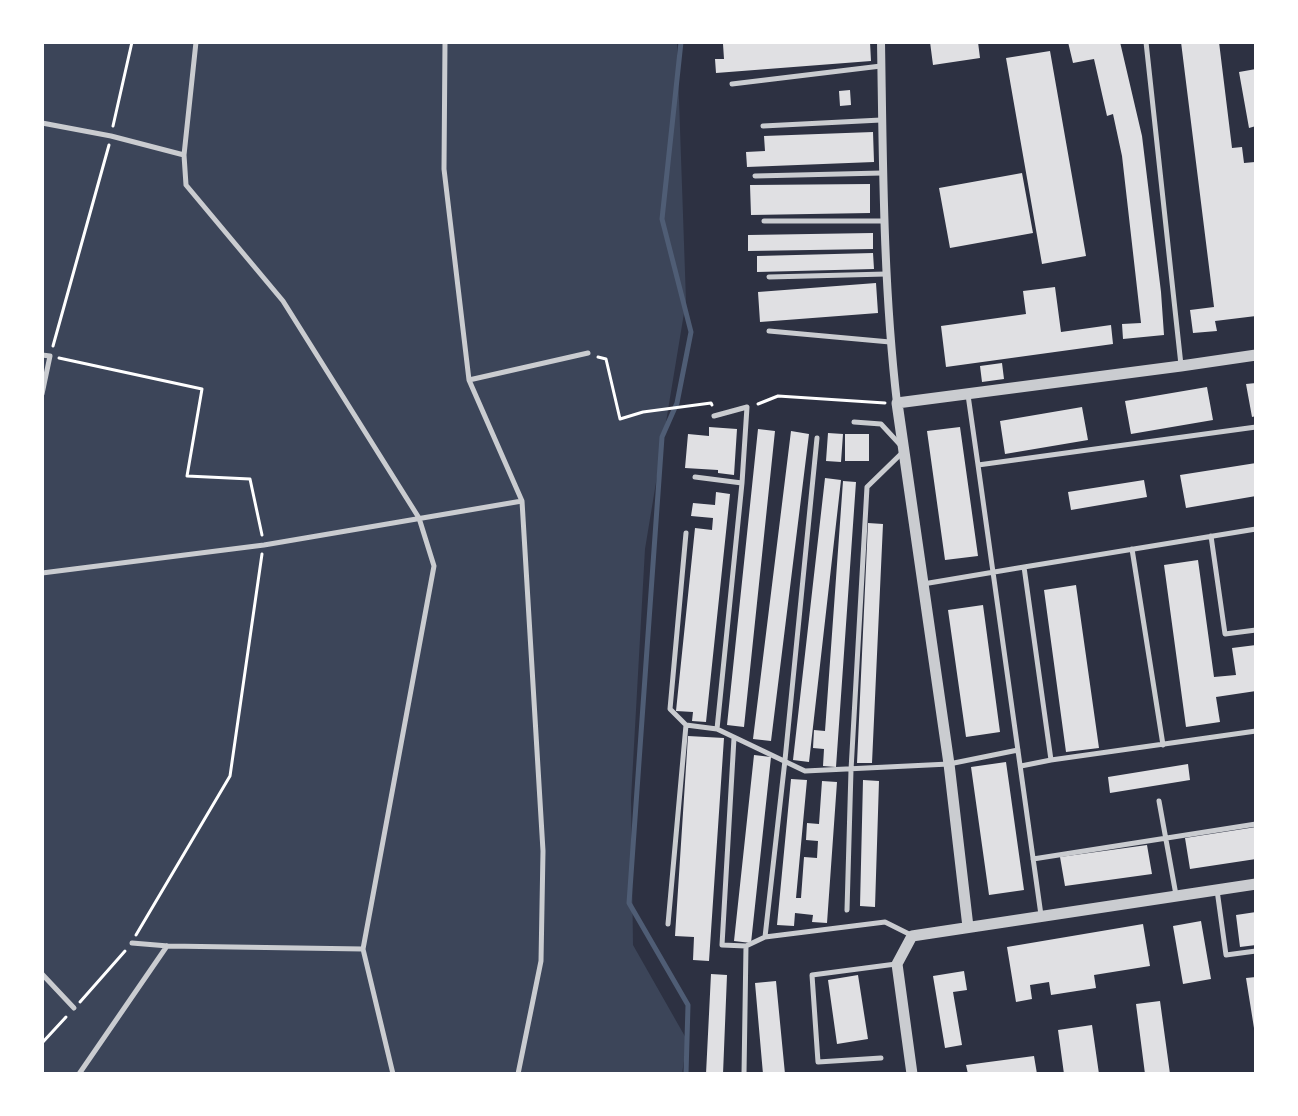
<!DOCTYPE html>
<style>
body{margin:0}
#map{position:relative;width:1298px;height:1116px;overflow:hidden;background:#2d3142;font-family:Mulish,sans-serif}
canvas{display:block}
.frame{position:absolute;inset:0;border:44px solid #fff;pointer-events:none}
</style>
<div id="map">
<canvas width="1298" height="1116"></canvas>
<div class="frame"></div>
</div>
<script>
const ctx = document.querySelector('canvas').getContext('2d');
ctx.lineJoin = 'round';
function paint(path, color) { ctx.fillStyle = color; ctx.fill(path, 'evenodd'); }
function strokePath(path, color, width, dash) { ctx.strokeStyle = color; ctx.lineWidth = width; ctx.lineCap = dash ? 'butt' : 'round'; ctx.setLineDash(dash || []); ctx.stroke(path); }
const green = new Path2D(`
 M42 42H677L686 301 645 549 631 799 633 945 687 1040 682 1074H42Z`);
const stream = new Path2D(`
 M681 42 662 219 691 332 677 403 662 437 629 903 688 1005 686 1074`);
const building = new Path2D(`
 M754 42H870L871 61 716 73 715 59H724L723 44Z
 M930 42H978L980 58 933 65Z
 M1068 42H1120L1142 136 1161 292 1164 335 1123 339 1122 324 1141 323 1122 156 1113 114 1107 116 1094 59 1073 63Z
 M1181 42H1219L1232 148 1242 147 1244 163 1255 162 1256 168V316L1215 321 1217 331 1193 333 1190 310 1214 307Z
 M1050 51 1086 256 1042 264 1006 58Z
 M1256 69V126L1249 128 1239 72Z
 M850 90 851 105 840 106 839 91Z
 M873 132 874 162 747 167 746 152 765 151 764 136Z
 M1022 173 1033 233 950 248 939 188Z
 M870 184V213L751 215 750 185Z
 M873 233V249L748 251V235Z
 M873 253 874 269 757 272V256Z
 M876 283 878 313 760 322 758 292Z
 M1055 287 1061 332 1111 325 1113 344 946 367 941 326 1026 314 1023 291Z
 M1002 363 1004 379 982 382 980 366Z
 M1256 383V416L1252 417 1246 384Z
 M1207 387 1213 420 1131 434 1125 401Z
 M1082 407 1088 440 1005 454 1000 421Z
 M709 427 737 429 734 475 718 473V470L685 468 688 434 709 436Z
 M960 427 978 556 945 560 927 431Z
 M758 429 775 431 744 727 727 725Z
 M791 431 809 434 771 741 753 739Z
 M828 433 843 434 841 462 826 461Z
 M845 434H869V461H845Z
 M1256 463V496L1186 508 1180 475Z
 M825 478 841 480 809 762 793 760Z
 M1144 480 1147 497 1071 510 1068 492Z
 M843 481 856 482 836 767 823 766 824 749 813 748 814 730 825 731Z
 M716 492 730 494 706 722 692 721 693 712 676 711 695 528 712 530 713 518 691 516 693 503 715 505Z
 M868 523 883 524 872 763H857Z
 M1198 560 1214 677 1236 675 1232 648 1256 645V691L1216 697 1220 722 1186 727 1164 565Z
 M1076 585 1099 748 1066 752 1044 590Z
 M983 605 1000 732 966 737 948 610Z
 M688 736 724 738 709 961 693 960 694 937 675 936Z
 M754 755 771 757 751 943 734 941Z
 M1006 762 1024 890 989 895 971 767Z
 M1188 764 1190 780 1110 793 1108 777Z
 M791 779 807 780 796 898H801L804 857 817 858 818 841 806 840 807 823 819 824 822 781 837 782 827 923 812 922 813 915 795 913 794 926 777 925Z
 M863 780 879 781 875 907 860 906Z
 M1256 827V859L1190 869 1185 838Z
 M1147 845 1152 874 1065 886 1060 857Z
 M1256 912V945L1240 947 1236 915Z
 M1201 921 1211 979 1183 984 1173 926Z
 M1143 924 1150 966 1094 975 1096 988 1051 995 1049 982 1030 985 1032 999 1016 1002 1007 947Z
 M964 971 967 990 953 992 962 1045 945 1048 933 976Z
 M711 974 727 975 723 1074H706Z
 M858 975 868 1039 837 1044 828 980Z
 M1256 977V1028H1254L1246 978Z
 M776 981 785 1074H763L755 983Z
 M1160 1001 1170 1074H1145L1136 1004Z
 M1092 1025 1099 1074H1064L1058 1030Z
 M1034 1056 1037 1074H968L966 1065Z`);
const path = new Path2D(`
 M113 126 132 42
 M53 346 109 145
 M598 357 606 359 620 419 643 412 711 403 712 405
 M59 358 202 389 187 476 250 479 262 535
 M758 404 778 396 885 403
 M136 935 230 776 262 554
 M80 1002 125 951
 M42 1043 66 1017`);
const service = new Path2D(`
 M196 42 184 155 186 185 283 301 419 518 434 566 363 949 393 1074
 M445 42 444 169 469 380 522 501 543 851 541 961 518 1074
 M1146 42 1181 365
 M732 84 881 66
 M42 123 111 136 184 155
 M763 126 881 120
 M755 176 882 173
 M764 221H884
 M769 277 886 274
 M769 331 890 342
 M42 355 50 356 42 394
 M469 380 588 353
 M968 395 978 465 1256 427
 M714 416 747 407 742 483 717 729
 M978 465 1041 915
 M695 477 742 483
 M1256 529 1024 567 1051 760 1256 731
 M686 533 670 709 686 725 717 729 805 771 949 764 1018 750
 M1211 536 1225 634 1256 630
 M1132 549 1163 745
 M42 573 264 545 522 501
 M923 584 1024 567
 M734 738 722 945 746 946 765 937 885 922 911 935
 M1021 766 1051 760
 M1159 801 1176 895
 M1033 859 1256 824
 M1217 890 1226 955 1256 951
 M847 910 851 770 867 487 905 450 881 424 854 422
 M668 924 686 725
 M765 937 785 760 817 438
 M132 943 168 946 363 949
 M42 974 74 1008
 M881 1058 818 1062 812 975 896 964
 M79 1074 167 946
 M744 1074 746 946`);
const minor = new Path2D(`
 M881 42C883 163 883 283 897 403`);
const tertiary = new Path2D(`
 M968 927 949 764 897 403 1181 366 1256 355
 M912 1074 897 964 912 936 1256 884`);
paint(green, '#3c4559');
strokePath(stream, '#4f5d75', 5);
paint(building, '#e0e0e3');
strokePath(path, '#fff', 3);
strokePath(service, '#caccd0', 5);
strokePath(minor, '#caccd0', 8);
strokePath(tertiary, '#caccd0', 11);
</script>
